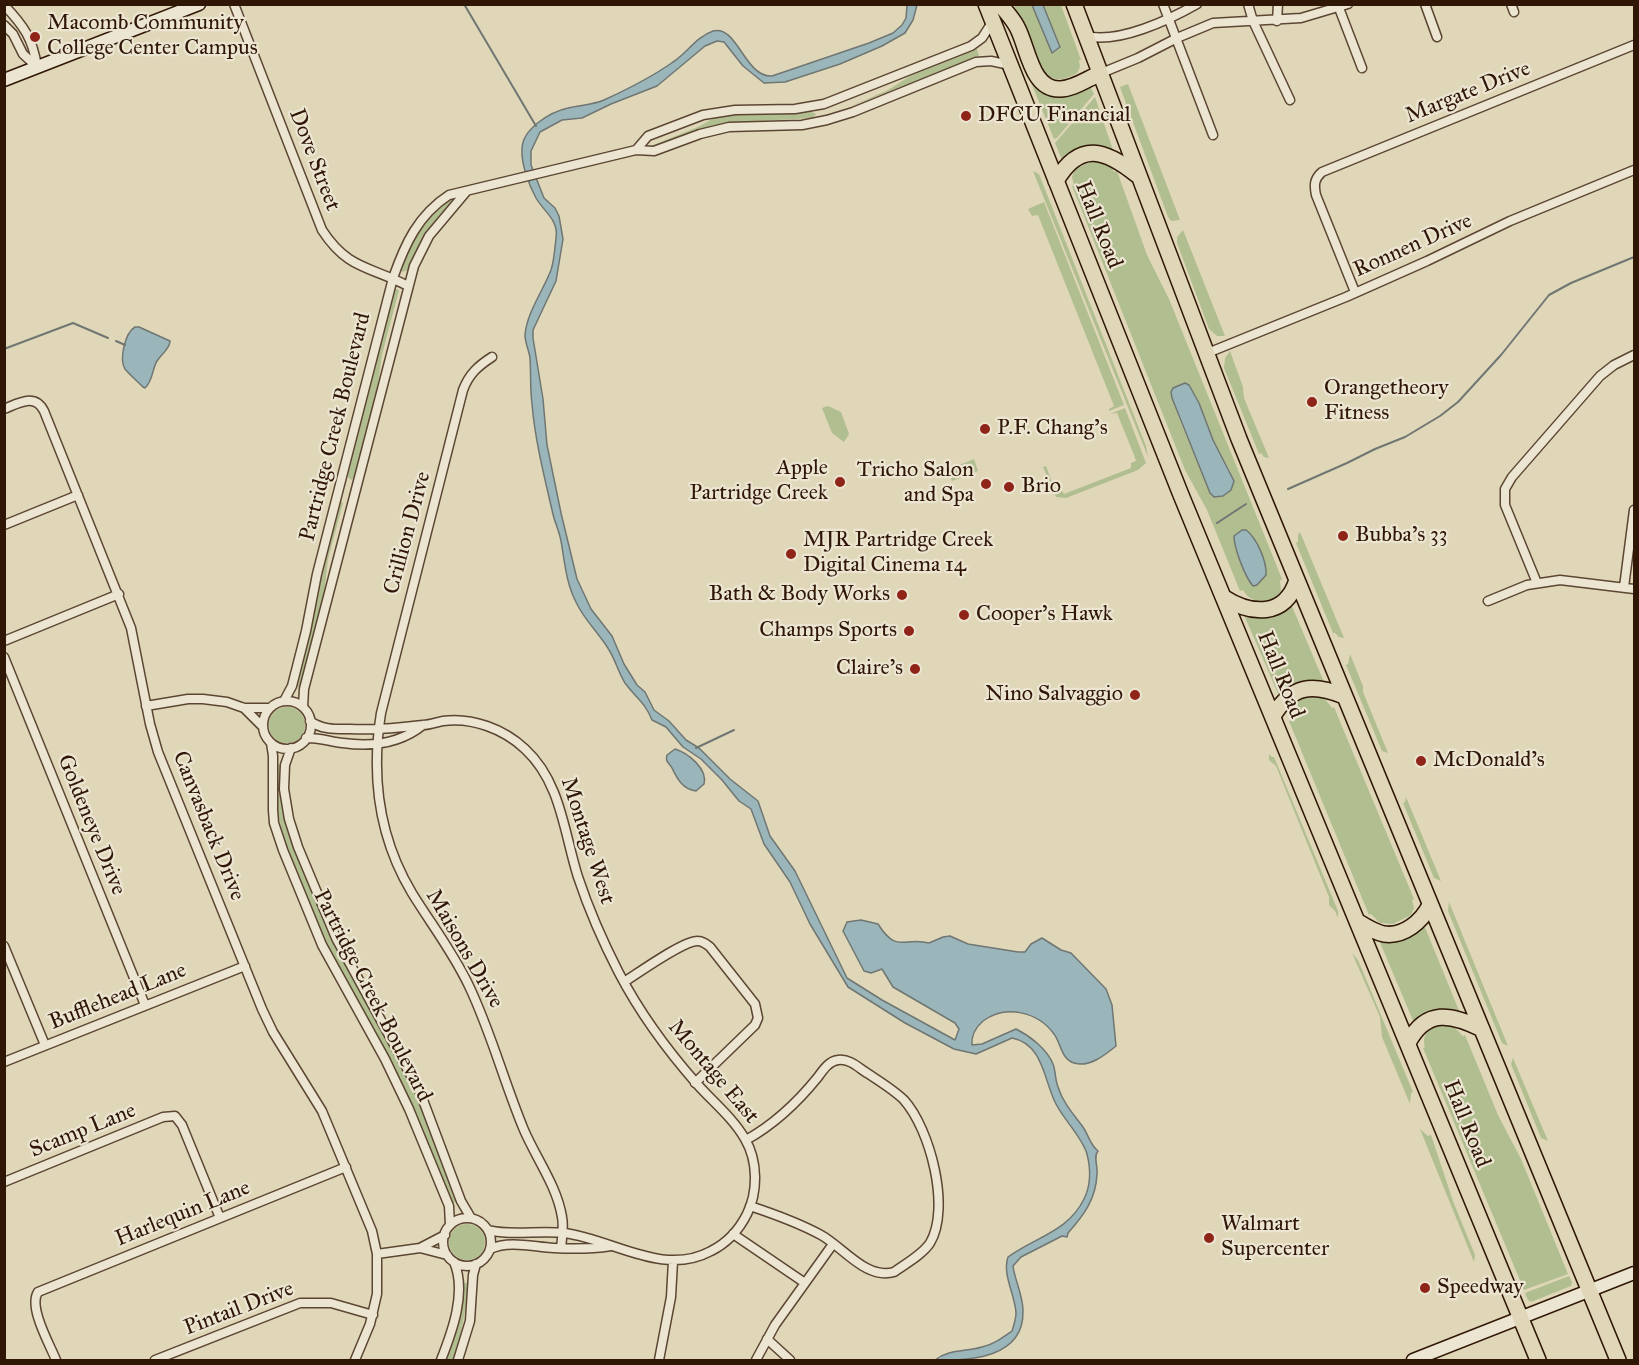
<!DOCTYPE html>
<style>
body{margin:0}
#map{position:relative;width:1639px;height:1365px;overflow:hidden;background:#e0d7b9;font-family:"IM FELL Great Primer",serif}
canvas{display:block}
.frame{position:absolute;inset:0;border:6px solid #301605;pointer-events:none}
</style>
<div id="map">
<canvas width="1639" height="1365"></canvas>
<div class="frame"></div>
</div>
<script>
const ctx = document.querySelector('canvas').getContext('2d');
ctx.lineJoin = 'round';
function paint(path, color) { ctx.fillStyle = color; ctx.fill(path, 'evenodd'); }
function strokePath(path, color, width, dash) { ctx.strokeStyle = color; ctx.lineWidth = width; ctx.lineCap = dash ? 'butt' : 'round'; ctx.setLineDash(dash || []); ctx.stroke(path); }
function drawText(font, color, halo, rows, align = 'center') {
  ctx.font = font + ' "IM FELL Great Primer",serif'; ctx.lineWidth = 4.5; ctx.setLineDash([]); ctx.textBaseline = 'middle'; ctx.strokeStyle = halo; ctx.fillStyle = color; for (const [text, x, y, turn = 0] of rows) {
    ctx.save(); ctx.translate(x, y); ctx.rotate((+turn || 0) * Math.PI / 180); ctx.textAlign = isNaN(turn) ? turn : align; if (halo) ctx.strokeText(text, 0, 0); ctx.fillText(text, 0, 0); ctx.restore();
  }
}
const green = new Path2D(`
 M1014 5H1032L1052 53 1058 41 1043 5H1061L1081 60H1079L1080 67 1077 73C1064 81 1050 83 1042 68H1039Z
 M977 49 979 56 849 107 888 90 910 76Z
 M1032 79C1048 106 1066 94 1090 86L1094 94 1057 138 1054 139 1030 80Z
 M1128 84 1180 220 1171 221 1168 217 1120 87Z
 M1095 97 1113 150 1099 147 1062 160 1055 143Z
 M810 111 816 114 813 118 723 123 702 129 652 147 651 146 698 127 716 117 735 114Z
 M1100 161 1110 165 1114 172 1117 171 1147 255 1169 299 1282 579 1280 581 1281 591C1271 605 1251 605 1243 590L1240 591 1207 510 1185 470 1072 186 1074 185 1072 177 1075 169 1090 162ZM1185 383 1189 385 1199 403 1213 440 1230 471 1231 490 1225 493H1210L1179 418 1171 392ZM1239 532 1252 535 1266 567V575L1257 585 1240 556 1234 536Z
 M1033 171 1039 174 1146 446 1148 457Z
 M451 199 453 202C432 221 417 244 408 270L402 272 401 268C412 240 426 218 451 199Z
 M1044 202 1124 405 1109 411V409L1114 406 1038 215 1032 216 1028 209Z
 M1183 230 1225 336H1217L1209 329 1177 243V237Z
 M395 289 399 290 382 355 377 390 354 478 351 480 347 476Z
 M1230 351 1243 387 1244 398 1269 458 1264 457 1261 453 1259 454 1224 368 1225 358Z
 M828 406 841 412 849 434 844 442 832 433 822 408Z
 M1125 408 1146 463 1138 470 1066 498 1056 497 1043 467 1046 466 1056 493 1062 491 1064 494 1131 468V463L1136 461 1134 455 1117 413 1110 414Z
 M974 459 978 471 952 481 947 470Z
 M341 502 343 503 328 559 324 595 300 687 296 686 309 639 322 574Z
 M1300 532 1344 638 1339 637 1335 633H1333L1296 543 1298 542V535Z
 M1291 604 1324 682 1279 696 1244 615Z
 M1350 654 1363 686V692L1388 753 1382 751 1346 665 1348 664Z
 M1312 696 1325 699 1332 708 1334 707 1414 899 1412 900 1414 908 1411 915 1393 924 1380 923 1371 914 1369 915 1289 721 1291 720C1285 704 1298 700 1312 696Z
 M269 725a18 18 0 1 1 36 0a18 18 0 1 1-36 0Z
 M1269 754 1272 757H1274L1338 911V918L1335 911 1329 905V897L1276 766 1269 760Z
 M278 765H281L280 795 289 836 330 936 415 1092 456 1202 452 1203 412 1106 325 943 285 844 277 810Z
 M1406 797 1441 881 1434 878 1403 803 1405 802Z
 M1449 902 1508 1046 1502 1043 1448 911Z
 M1424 925 1460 1013 1414 1023 1379 940Z
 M1352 953 1358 960 1413 1092 1411 1093 1410 1104 1382 1037 1380 1017Z
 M1444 1024 1454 1027 1463 1036 1465 1035 1498 1115 1521 1159 1568 1274 1524 1290 1423 1048 1425 1047C1421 1032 1431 1028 1444 1024Z
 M1513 1058 1548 1141 1541 1138 1511 1064Z
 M1420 1129 1428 1136 1431 1135 1453 1201 1475 1255 1474 1262Z
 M449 1242a18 18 0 1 1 36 0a18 18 0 1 1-36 0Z
 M1569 1276 1572 1282 1571 1286 1531 1302 1528 1300 1525 1293Z
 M464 1283H468C466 1310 462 1334 453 1360H445C454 1337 465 1309 464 1283Z`);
const water = new Path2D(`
 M907 5H917L913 20 905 33 882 46 840 64 785 82 764 83 743 66 724 42 717 41 705 46 657 86 611 104 582 118 562 120 540 132 531 151V165L544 198 555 208 559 216 563 239 556 281 533 330V338L543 399 547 445 561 513 577 579 591 609 612 636 624 664 637 685 645 692 654 710 669 721 686 740 699 748 730 779 758 801 770 836 795 871 847 978 882 1000 955 1040 959 1029 955 1023 893 987 882 969 871 973 864 971 843 931 847 922 861 920 878 924C898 955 903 936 929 943L943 937 950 936 968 944 1018 952H1025L1031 944 1042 938 1061 950 1071 953 1106 989 1112 1005 1116 1046C1105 1055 1089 1068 1074 1063 1061 1059 1061 1043 1054 1034 1038 1012 1006 1004 983 1021 975 1028 971 1035 972 1045L982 1044 1016 1029C1030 1036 1047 1049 1053 1064 1056 1072 1055 1080 1058 1087 1063 1103 1074 1115 1083 1127 1089 1136 1090 1145 1098 1151 1093 1157 1098 1166 1097 1174 1096 1199 1084 1215 1068 1233L1067 1237 1062 1236 1021 1257 1013 1266C1015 1281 1023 1295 1023 1311 1024 1358 970 1361 935 1360 949 1349 965 1352 982 1347 994 1344 1002 1338 1012 1331 1014 1325 1016 1319 1016 1313 1015 1294 1002 1275 1008 1257 1035 1237 1068 1232 1084 1199 1091 1185 1091 1170 1087 1154 1082 1137 1064 1120 1056 1104 1044 1082 1044 1044 1012 1038L976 1054 954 1049 905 1023 848 987 810 924 790 882 764 844 751 809 739 801 722 780 701 759 683 747 666 727 652 720C645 702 636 698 625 683 618 672 616 661 609 650 600 634 585 621 577 604 566 584 565 563 561 541 559 530 554 521 552 510 544 475 535 440 532 404 530 389 531 373 530 358 529 350 525 343 525 335 527 312 543 291 551 270 554 261 555 248 556 238 559 220 544 212 536 198 529 185 521 164 522 149 522 129 550 112 568 108 579 105 593 105 604 100 628 89 652 77 673 62 687 53 696 37 713 31 737 24 745 78 772 76L869 43 893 33 902 25 906 18Z
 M1032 5H1043L1060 47 1052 53Z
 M135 327H139L170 341C170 349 162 353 157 361 152 369 153 381 145 388L143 387C137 381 130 375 125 369 119 359 125 333 135 327Z
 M1185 383 1189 385 1199 403 1213 440 1234 481 1231 490 1223 496 1214 497 1210 493 1172 398 1171 392 1173 388Z
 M1242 530H1246C1257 538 1267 562 1266 575L1257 585 1253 586C1245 577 1234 548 1234 536Z
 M675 749C688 753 708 769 704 784L696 791C682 789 677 778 672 768 669 762 665 763 667 755Z`);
const stream = new Path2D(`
 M464 4 536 126
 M116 341 125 345
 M4 349 73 323 108 338
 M1288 489 1347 463 1375 449 1405 437 1440 416 1458 402 1501 355 1549 295 1571 283 1634 257
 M1217 523 1246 504
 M696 748 734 730`);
const street = new Path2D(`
 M234 4 322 230C348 270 370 266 408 286
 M1163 4 1213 135
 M1248 4 1253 21 1290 100
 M1425 4 1437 37
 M1511 4 1514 12
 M4 5C24 26 33 39 37 67
 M1339 8 1362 68
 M1277 21 1278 4
 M4 25 13 34 23 54 37 67
 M1086 36C1118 44 1169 20 1197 4
 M1099 74 1138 58 1177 38 1213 23 1301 18 1348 4
 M636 150 648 136 703 115 735 110 795 109 824 104 971 46 982 38 993 21
 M1355 292 1316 195C1314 185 1314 179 1322 172L1634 45
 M1205 354 1346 297 1427 261 1510 221 1634 170
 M492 357C478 366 469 374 463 390L381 713C371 776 379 838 412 893 431 924 453 952 469 986 491 1032 504 1082 524 1130 536 1158 557 1186 562 1217 564 1227 562 1238 561 1248
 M4 409C19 403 35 393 44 411L131 628 150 724 158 752 262 1009 273 1032 322 1111 372 1231 377 1254V1294L370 1324 355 1360
 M4 525 78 495
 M1537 583 1505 505V489L1512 477 1600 376 1614 365 1634 355
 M1624 587 1634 510
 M1488 601 1527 585 1560 580 1634 589
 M4 641 119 594
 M4 657 145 1005
 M284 701 292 686 306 631 317 574 393 278C405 244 418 215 449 195L636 150 654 151 700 134 729 127 802 125 827 120 853 112 976 62 991 61 1010 65
 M263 725a24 24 0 1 1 48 0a24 24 0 1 1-48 0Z
 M146 706 188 699H203L227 702 244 708H269
 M303 707 304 689 414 266 429 236 466 192
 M244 708 263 727
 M310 721C322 730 336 729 350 729 375 730 399 728 423 725 430 725 437 722 443 721 472 717 504 729 525 749 561 782 564 833 578 877 589 910 603 942 619 973 640 1013 667 1050 697 1084 713 1102 733 1118 745 1139 758 1161 758 1192 747 1214 739 1230 727 1243 711 1251 663 1277 614 1240 565 1233 540 1230 510 1236 488 1230
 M306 738C319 737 331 742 343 743 372 747 401 743 423 725
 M271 743 273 756V810L274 823 283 850 322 945 385 1059 409 1109 449 1206 450 1225
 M291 748 285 765 284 789 289 819 298 847 336 938 420 1092 461 1201 471 1218
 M4 946 45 1045
 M624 982C637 974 684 940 698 941 703 941 706 944 710 947L755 1004 758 1018 755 1025 695 1083
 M4 1062 245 966
 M746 1140C775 1124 797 1103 818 1077 823 1070 829 1061 838 1060 849 1058 859 1068 867 1073 879 1081 894 1090 904 1100 930 1129 951 1208 930 1243 922 1255 905 1264 894 1272 866 1280 843 1247 821 1235 799 1223 774 1214 750 1206
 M4 1182 163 1117 175 1116 182 1125 220 1218
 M443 1242a24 24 0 1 1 48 0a24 24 0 1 1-48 0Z
 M733 1234 805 1283
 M420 1248 445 1235
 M490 1249C510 1240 533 1247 554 1248 573 1249 592 1249 611 1246
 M377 1254 420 1248 447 1255
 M767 1339 790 1360
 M56 1360C50 1345 28 1307 38 1292L346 1167
 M155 1360 300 1303H331L373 1315
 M441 1360C452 1332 467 1292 454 1262
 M458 1360 470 1321 473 1275 476 1264
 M659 1360 671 1297 673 1261
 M756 1360 775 1325 833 1244`);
const secondary = new Path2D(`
 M4 80 199 4
 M1413 1360 1634 1273`);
const highway = new Path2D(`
 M986 4 1181 495 1538 1360
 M1000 4C1006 12 1013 19 1017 27 1028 47 1031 90 1060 89 1073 89 1087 79 1099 74
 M1074 4 1239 439 1618 1360
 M1056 181C1080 140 1106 150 1137 175
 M1223 597C1251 615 1285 618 1297 580
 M1273 716C1292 685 1312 683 1344 696
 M1358 922C1366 926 1374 932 1384 934 1404 937 1422 921 1430 905
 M1408 1043C1426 1008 1452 1014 1482 1029`);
const markers = [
 [35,37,6,"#8f2418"],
 [966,116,6,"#8f2418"],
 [1312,402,6,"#8f2418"],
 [985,429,6,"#8f2418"],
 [840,482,6,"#8f2418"],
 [986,484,6,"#8f2418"],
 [1009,487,6,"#8f2418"],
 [1343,536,6,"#8f2418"],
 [791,554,6,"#8f2418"],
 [902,595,6,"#8f2418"],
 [964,615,6,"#8f2418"],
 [909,631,6,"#8f2418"],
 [915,669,6,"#8f2418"],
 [1135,695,6,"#8f2418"],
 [1421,761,6,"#8f2418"],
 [1209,1238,6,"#8f2418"],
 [1425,1288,6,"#8f2418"]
];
const poiNames = [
 ["Macomb Community",47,24],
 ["College Center Campus",47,49],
 ["DFCU Financial",978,116],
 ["Orangetheory",1324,389],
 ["Fitness",1324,414],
 ["P.F. Chang's",997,429],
 ["Apple",828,469,"right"],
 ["Partridge Creek",828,494,"right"],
 ["Tricho Salon",974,471,"right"],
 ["and Spa",974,496,"right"],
 ["Brio",1021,487],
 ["Bubba's 33",1355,536],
 ["MJR Partridge Creek",803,541],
 ["Digital Cinema 14",803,566],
 ["Bath & Body Works",890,595,"right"],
 ["Cooper's Hawk",976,615],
 ["Champs Sports",897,631,"right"],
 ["Claire's",903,669,"right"],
 ["Nino Salvaggio",1123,695,"right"],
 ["McDonald's",1433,761],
 ["Walmart",1221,1225],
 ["Supercenter",1221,1250],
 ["Speedway",1437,1288]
];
const streetNames = [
 ["Margate Drive",1468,93,-22],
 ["Dove Street",314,160,69],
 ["Hall Road",1098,225,68],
 ["Ronnen Drive",1413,246,-24],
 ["Partridge Creek Boulevard",336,427,-76],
 ["Crillion Drive",408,533,-75],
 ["Hall Road",1280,675,68],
 ["Goldeneye Drive",91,825,68],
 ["Canvasback Drive",208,826,68],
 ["Montage West",587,841,72],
 ["Maisons Drive",464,949,60],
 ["Partridge Creek Boulevard",372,996,63],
 ["Bufflehead Lane",118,997,-22],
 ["Montage East",713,1072,50],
 ["Hall Road",1466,1124,68],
 ["Scamp Lane",83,1131,-22],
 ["Harlequin Lane",183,1214,-22],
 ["Pintail Drive",239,1309,-21]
];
paint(green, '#b1be90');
paint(water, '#9ab6bb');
strokePath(water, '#707672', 1.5);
strokePath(stream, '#707672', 2);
strokePath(street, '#5c4632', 11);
strokePath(secondary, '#301605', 15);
strokePath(highway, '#301605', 18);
strokePath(street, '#ebe5d2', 8);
strokePath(secondary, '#ebe5d2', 12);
strokePath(highway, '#e0d7b9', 15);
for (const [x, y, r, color] of markers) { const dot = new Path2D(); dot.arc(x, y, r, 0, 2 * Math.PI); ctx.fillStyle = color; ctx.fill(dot); strokePath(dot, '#ebe5d2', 2); }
drawText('22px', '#301605', '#ebe5d2', poiNames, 'left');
drawText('22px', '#301605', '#ebe5d2', streetNames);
</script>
